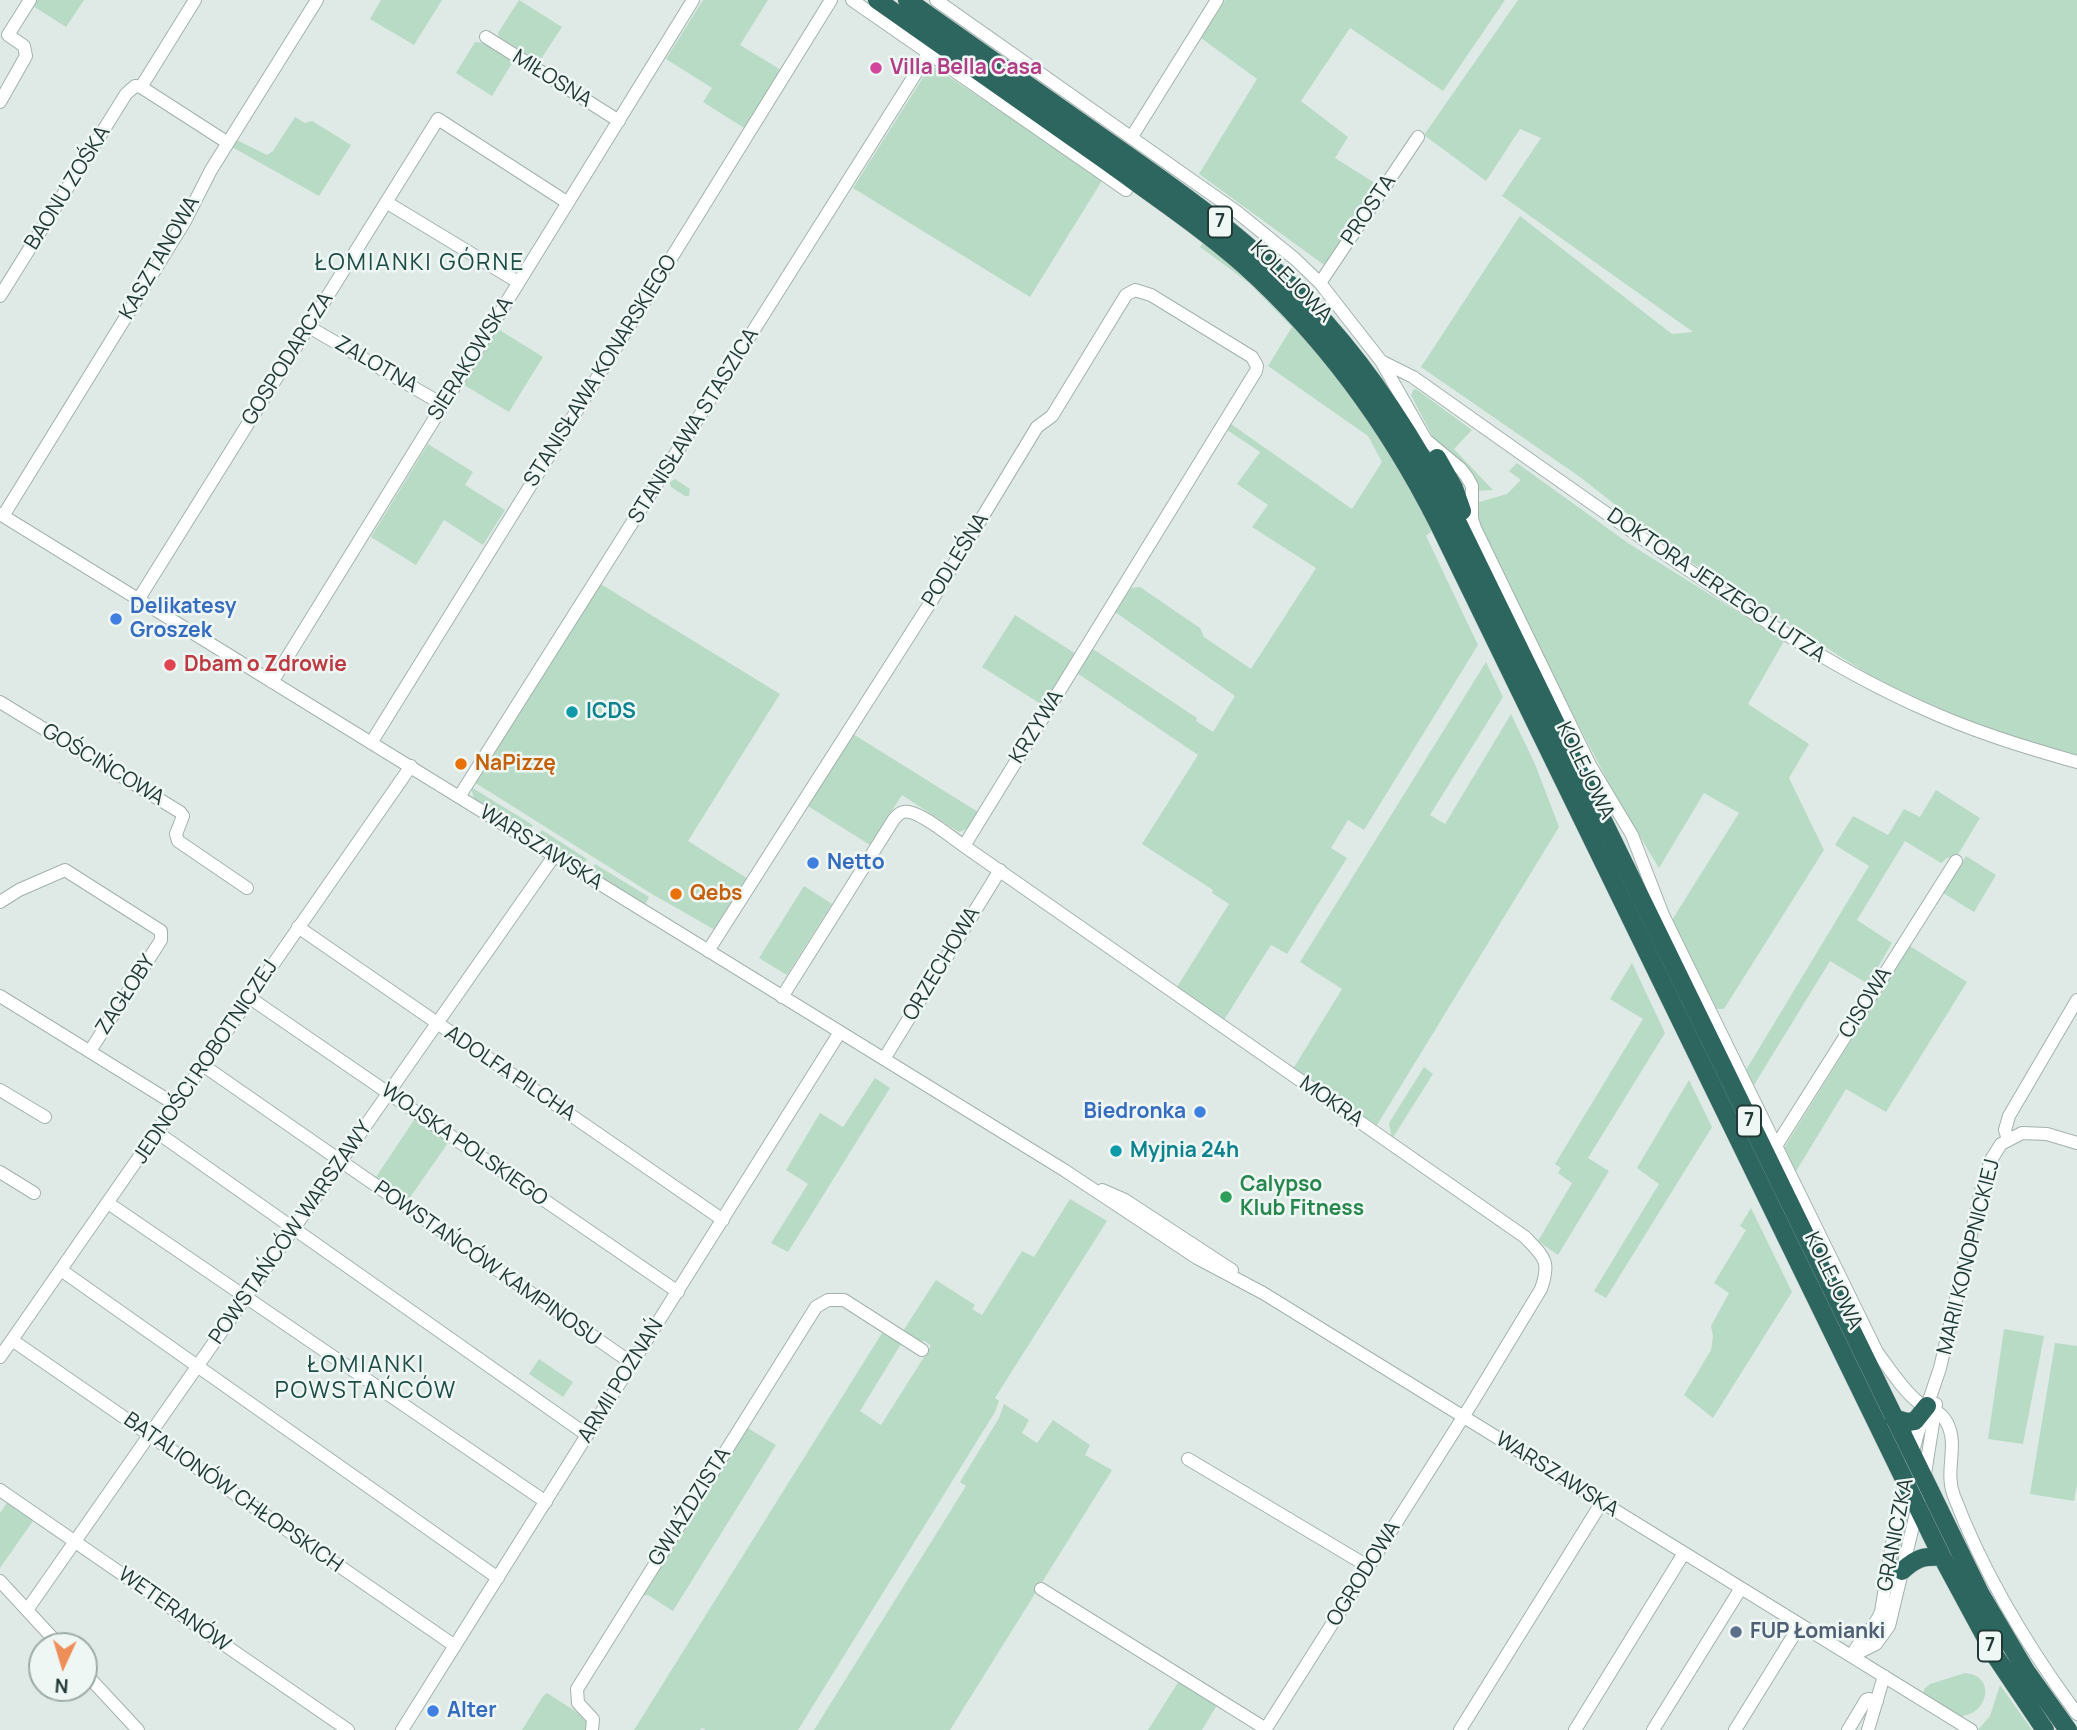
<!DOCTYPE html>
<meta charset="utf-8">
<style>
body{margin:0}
#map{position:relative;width:2077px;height:1730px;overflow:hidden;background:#dfeae6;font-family:Manrope,sans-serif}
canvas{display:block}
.north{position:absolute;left:28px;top:1632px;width:70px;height:70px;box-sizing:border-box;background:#eff7f4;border:2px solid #9daba8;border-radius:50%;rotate:184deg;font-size:19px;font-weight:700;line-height:28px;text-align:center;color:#213a36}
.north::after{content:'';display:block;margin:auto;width:24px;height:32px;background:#ee8e59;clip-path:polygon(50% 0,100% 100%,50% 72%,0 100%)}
</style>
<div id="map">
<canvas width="2077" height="1730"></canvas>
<div class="north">N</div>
</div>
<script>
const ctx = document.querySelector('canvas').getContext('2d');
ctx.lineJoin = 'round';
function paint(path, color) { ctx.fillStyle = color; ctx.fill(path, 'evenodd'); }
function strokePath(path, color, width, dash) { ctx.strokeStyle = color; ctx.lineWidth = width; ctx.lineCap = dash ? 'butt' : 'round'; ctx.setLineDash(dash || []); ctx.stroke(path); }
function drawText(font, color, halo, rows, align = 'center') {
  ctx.font = font + ' Manrope,sans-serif'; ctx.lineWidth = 5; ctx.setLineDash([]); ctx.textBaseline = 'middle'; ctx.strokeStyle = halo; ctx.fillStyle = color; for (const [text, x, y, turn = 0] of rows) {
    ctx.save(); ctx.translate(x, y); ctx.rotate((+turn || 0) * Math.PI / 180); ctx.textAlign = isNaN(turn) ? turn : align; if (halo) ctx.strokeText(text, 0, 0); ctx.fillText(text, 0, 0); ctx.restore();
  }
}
const green = new Path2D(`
 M37 0H84L66 27 33 6Z
 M381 0H442L414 45 370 19Z
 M519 0 562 27 539 62 499 37 498 33Z
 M703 0H768L740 45 781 70 744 128 703 102 712 88 666 59Z
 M1225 0H1505L1443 91 1350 28 1301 101 1348 137 1335 158 1378 185 1327 267 1199 174 1257 79 1201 38Z
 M1518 0H2077V755L1991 731 1879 681 1678 554 1580 477 1421 367 1520 216 1672 334 1693 332 1502 196 1541 138 1520 129 1486 181 1424 135Z
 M475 42 491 44 514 60 492 96 456 73Z
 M931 65 1103 179 1030 297 853 188Z
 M295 117 305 123 312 121 351 145 319 196 232 147 237 140 267 155 273 151Z
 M1203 243 1244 274 1332 367 1400 467 1434 529 1426 536 1478 645 1364 830 1348 820 1331 848 1347 858 1287 954 1271 945 1224 1020 1177 987 1229 904 1212 893 1213 890 1142 844 1198 755 1077 673 1093 649 1197 718 1196 721 1213 732 1235 696 1115 612 1131 588 1140 587 1200 628 1204 637 1251 669 1316 568 1252 527 1268 505 1237 484 1260 452 1227 430 1231 424 1352 509 1382 462 1368 436 1268 366 1292 327 1249 283 1200 247Z
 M498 329 543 357 509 412 464 385Z
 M1416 389 1472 430 1454 449 1493 490 1475 491 1469 470 1452 454 1438 447 1411 395 1413 390Z
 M428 444 473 472 465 485 505 510 483 545 444 520 416 565 371 537Z
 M1517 463 1628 543 1784 641 1748 704 1809 744 1789 778 1824 850 1724 1009H1717L1672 920 1739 813 1704 793 1659 868 1616 797 1564 697 1478 519 1476 503 1507 494 1521 480 1509 471Z
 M675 479 690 489 689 496H685L671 487 670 482Z
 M599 583 780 694 688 841 750 880 715 930 652 894 474 782Z
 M1015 615 1076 654 1044 706 982 667Z
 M1486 662 1503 697 1430 815 1445 824 1511 714 1535 764 1559 827 1377 1125 1293 1069 1342 989 1300 962Z
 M853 734 978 812 967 829 959 832 902 795 870 845 808 806Z
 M471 787 533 825 530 830 525 831 474 799Z
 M1936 790 1980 818 1957 856 1947 858 1941 863 1905 841 1857 920 1892 943 1868 984 1830 961 1754 1085 1746 1070 1869 866 1835 845 1853 816 1888 835 1904 809 1920 817Z
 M542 830 587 859 585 863 579 864 541 841 539 834Z
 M1966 856 1996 875 1974 912 1943 893Z
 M595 864 649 897 645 905 595 874 593 868Z
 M804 886 832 904 787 975 759 958Z
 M1910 946 1967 982 1886 1112 1846 1089 1795 1173 1784 1148Z
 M1632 963 1665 1033 1588 1158 1609 1171 1558 1255 1538 1241 1572 1183 1558 1173 1561 1168 1555 1164 1643 1019 1610 999Z
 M1424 1067 1433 1074 1392 1139 1389 1123Z
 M875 1078 890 1088 788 1252 771 1243 808 1184 786 1170 820 1113 843 1127Z
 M1689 1080 1712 1127 1606 1298 1594 1291 1659 1184 1637 1168Z
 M416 1117 450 1140 409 1199 376 1177Z
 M1070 1199 1107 1221 995 1398 999 1401 995 1412 798 1730H706L702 1728 700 1730H634L882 1333 901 1344 860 1411 881 1425 931 1346 925 1341 919 1342 903 1331 936 1280 975 1305 972 1309 982 1315 1022 1251 1034 1257Z
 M1751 1208 1792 1292 1713 1418 1684 1395 1711 1350 1713 1336 1711 1326 1729 1293 1714 1283 1746 1230 1740 1226Z
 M2004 1329 2044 1336 2023 1444 1988 1439Z
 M2055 1343 2077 1346V1484L2074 1501 2030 1494Z
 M539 1359 573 1382 563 1397 529 1374Z
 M1004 1404 1029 1420 1022 1433 1037 1443 1053 1420 1090 1445 1085 1455 1112 1470 950 1730H814L966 1486 960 1482 999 1418Z
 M746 1427 776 1445 673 1611 648 1595 641 1596Z
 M7 1503 33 1521 0 1568V1513Z
 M1911 1507 1884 1625 1868 1643 1867 1641 1881 1627 1884 1617 1902 1514Z
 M1965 1673C1998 1676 1987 1716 1960 1716L1924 1693V1689L1930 1684Z
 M1179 1681 1217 1705 1202 1730H1148Z
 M2000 1685 2032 1730H1978L1990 1716Z
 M547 1693 578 1713 587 1723 586 1730H522L543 1696Z`);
const minor = new Path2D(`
 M852 0 1126 190
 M936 0 1237 212 1295 259 1320 283 1381 361 1426 440 1461 469 1467 477 1472 486V519L1475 528 1590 765 1632 835 1663 915 1877 1352C1889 1368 1902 1389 1918 1402 1929 1410 1940 1409 1947 1423 1959 1446 1944 1471 1954 1496 1984 1575 2027 1646 2077 1714
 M486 37 619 121
 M141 87 228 143
 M0 102 26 56 24 46 8 35 30 0
 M1131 138 1217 0
 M386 202 518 282
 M1320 283 1418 137
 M0 296 126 94 135 86 141 87 195 0
 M309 327 442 404
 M1381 361 1413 377C1505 442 1597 508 1690 571 1765 622 1839 671 1922 708 1972 731 2024 747 2077 762
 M0 514 1064 1170 1197 1258 1263 1293 1971 1730
 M3 516 185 221 211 170 317 0
 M138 600 438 119 568 203
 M272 682 693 0
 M0 702 180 812 183 816 176 834 178 841 247 888
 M371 743 831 0
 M459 797 928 54
 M964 846 1525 1237C1544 1257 1551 1261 1541 1289L1472 1403 1265 1730
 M0 902 19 890 65 870 161 931V940L90 1051
 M298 927 723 1220
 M708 951 932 600 1037 427 1052 416 1126 295 1135 290 1151 295 1252 357 1257 366 1256 371 964 846C952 838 917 808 903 812 899 813 897 816 894 819L782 997
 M0 996 176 1105
 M250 998 678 1292
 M884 1059 1000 870
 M204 1066 633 1364
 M0 1090 45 1117
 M158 1133 587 1435
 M2008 1139 2005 1130 2009 1116 2077 1000
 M1776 1146 1956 861
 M0 1172 34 1193
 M1102 1190 1125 1200 1232 1270
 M108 1203 546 1502
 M61 1270 498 1578
 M12 1340 455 1646
 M0 1357 411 766
 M1188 1459 1369 1567
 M0 1490 348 1730
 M0 1581 60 1646
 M1041 1589 1266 1729
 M27 1610 554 856
 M1852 1656C1859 1638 1874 1630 1881 1612L1898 1508 1918 1433 1940 1368 1981 1191 1991 1160 2001 1144 2022 1133 2047 1134 2077 1143
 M1852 1656 1876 1644 1889 1626 1924 1480 1936 1404
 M84 1672 138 1730
 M402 1730 840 1032
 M592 1730 593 1719 578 1703 577 1689 816 1307 828 1300H844L922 1350
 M1460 1730 1602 1502
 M1575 1730 1684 1553
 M1653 1730 1741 1588
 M1735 1730 1800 1625
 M1848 1730 1866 1700 1869 1699 1877 1701
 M1868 1730 1884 1676`);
const highway = new Path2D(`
 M877 0C953 54 1030 107 1106 161 1153 195 1202 228 1245 266 1326 339 1389 426 1438 523L1942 1557 1996 1657 2045 1730
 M907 0C973 47 1040 93 1106 140 1185 195 1262 249 1325 322 1377 380 1418 446 1454 515L1980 1593 2026 1671 2068 1730
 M1437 458 1454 488 1462 511
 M1894 1418 1907 1422 1915 1421 1927 1406
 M1902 1571C1916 1558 1923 1556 1942 1557`);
const markers = [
 [876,68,7,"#d1479c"],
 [116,619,7,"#3f7fe0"],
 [170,665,7,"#e0444e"],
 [572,712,7,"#0f9aa8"],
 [461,764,7,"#e8710a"],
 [813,863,7,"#3f7fe0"],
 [676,894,7,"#e8710a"],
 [1200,1112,7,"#3f7fe0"],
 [1116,1151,7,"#0f9aa8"],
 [1226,1197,7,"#2e9e5b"],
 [1736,1632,7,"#5c6f8a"],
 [433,1711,7,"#3f7fe0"]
];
const shields = [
 [1220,222,24],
 [1749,1121,24],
 [1990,1646,24]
];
const shieldNames = [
 ["7",1220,222],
 ["7",1749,1121],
 ["7",1990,1646]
];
const hotelNames = [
 ["Villa Bella Casa",890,68]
];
const streetNames = [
 ["MIŁOSNA",552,79,32],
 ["BAONU ZOŚKA",68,188,-58],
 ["PROSTA",1369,210,-56],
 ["KASZTANOWA",160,258,-60],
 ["KOLEJOWA",1291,282,45],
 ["GOSPODARCZA",288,359,-58],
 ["SIERAKOWSKA",471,359,-58],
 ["ZALOTNA",376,365,30],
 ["STANISŁAWA KONARSKIEGO",601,371,-58],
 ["STANISŁAWA STASZICA",694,426,-58],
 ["PODLEŚNA",956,560,-58],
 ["DOKTORA JERZEGO LUTZA",1716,586,34],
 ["KRZYWA",1037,727,-58],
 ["GOŚCIŃCOWA",103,765,31],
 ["KOLEJOWA",1585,771,64],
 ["WARSZAWSKA",541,848,32],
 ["ORZECHOWA",942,964,-59],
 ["ZAGŁOBY",126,995,-57],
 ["CISOWA",1866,1003,-58],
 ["JEDNOŚCI ROBOTNICZEJ",206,1062,-56],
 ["ADOLFA PILCHA",510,1074,34],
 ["MOKRA",1331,1102,35],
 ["WOJSKA POLSKIEGO",464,1145,35],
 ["POWSTAŃCÓW WARSZAWY",291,1233,-55],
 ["MARII KONOPNICKIEJ",1969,1257,-76],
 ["POWSTAŃCÓW KAMPINOSU",487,1264,35],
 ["KOLEJOWA",1833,1281,64],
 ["ARMII POZNAŃ",621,1381,-58],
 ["WARSZAWSKA",1557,1475,32],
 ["BATALIONÓW CHŁOPSKICH",233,1493,35],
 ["GWIAŹDZISTA",690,1507,-58],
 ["GRANICZKA",1896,1535,-79],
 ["OGRODOWA",1364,1574,-58],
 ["WETERANÓW",174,1610,35]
];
const shopNames = [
 ["Delikatesy",130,607],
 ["Groszek",130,631],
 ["Netto",827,863],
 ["Biedronka",1186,1112,"right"],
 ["Alter",447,1711]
];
const healthNames = [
 ["Dbam o Zdrowie",184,665]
];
const cultureNames = [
 ["ICDS",586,712],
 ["Myjnia 24h",1130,1151]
];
const foodNames = [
 ["NaPizzę",475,764],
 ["Qebs",690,894]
];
const leisureNames = [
 ["Calypso",1240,1185],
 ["Klub Fitness",1240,1209]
];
const serviceNames = [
 ["FUP Łomianki",1750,1632]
];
const neighbourhoodNames = [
 ["ŁOMIANKI GÓRNE",420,264],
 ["ŁOMIANKI",366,1366],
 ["POWSTAŃCÓW",366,1392]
];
paint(green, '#b8dbc5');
strokePath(minor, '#a2b2ae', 14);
strokePath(highway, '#bcc4c3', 19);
strokePath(minor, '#fff', 12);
strokePath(highway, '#2d655f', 18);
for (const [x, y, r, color] of markers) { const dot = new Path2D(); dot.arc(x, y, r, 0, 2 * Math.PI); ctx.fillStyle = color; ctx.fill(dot); strokePath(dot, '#eff7f4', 2.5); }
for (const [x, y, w] of shields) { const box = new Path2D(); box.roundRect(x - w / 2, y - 15.5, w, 31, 5); ctx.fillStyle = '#eff7f4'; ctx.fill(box); strokePath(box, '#213a36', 2); }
drawText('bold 19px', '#213a36', null, shieldNames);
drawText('bold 21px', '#b23c85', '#eff7f4', hotelNames, 'left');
drawText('21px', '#213a36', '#eff7f4', streetNames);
drawText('bold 21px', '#366cbe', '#eff7f4', shopNames, 'left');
drawText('bold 21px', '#be3a42', '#eff7f4', healthNames, 'left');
drawText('bold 21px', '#0d838f', '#eff7f4', cultureNames, 'left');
drawText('bold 21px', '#c56008', '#eff7f4', foodNames, 'left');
drawText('bold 21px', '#27864d', '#eff7f4', leisureNames, 'left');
drawText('bold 21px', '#4e5e75', '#eff7f4', serviceNames, 'left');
ctx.letterSpacing = '2px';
drawText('23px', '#1d4b45', '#eff7f4', neighbourhoodNames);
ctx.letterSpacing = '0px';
</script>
